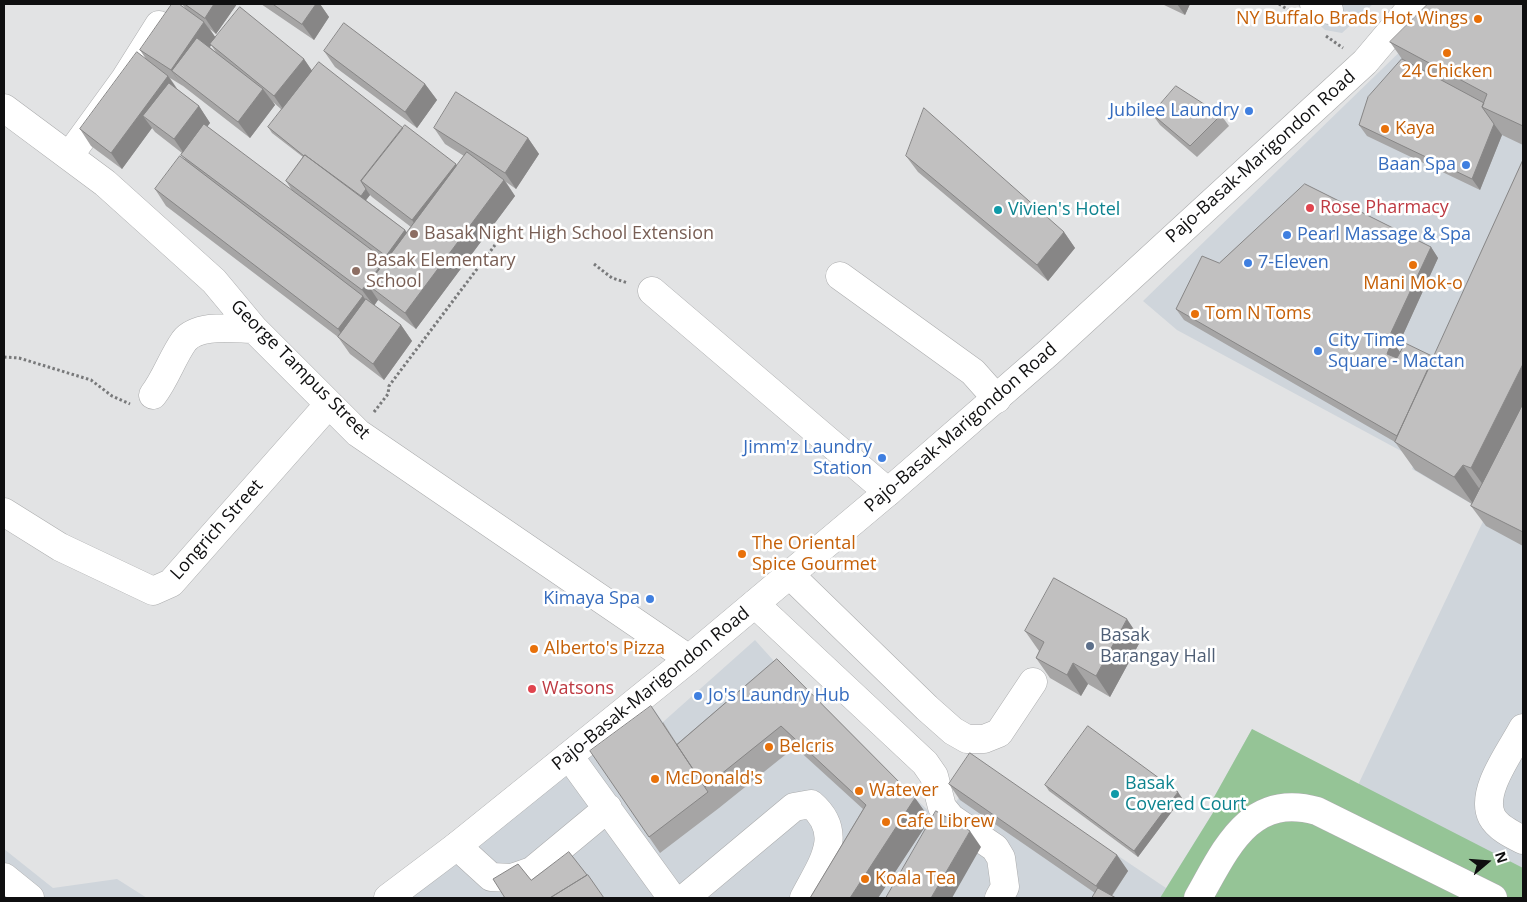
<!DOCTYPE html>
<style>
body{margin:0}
#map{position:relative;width:1527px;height:902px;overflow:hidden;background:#e2e3e4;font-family:"Open Sans",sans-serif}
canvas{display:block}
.frame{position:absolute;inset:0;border:5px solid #0f0f10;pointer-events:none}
.north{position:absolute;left:1462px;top:837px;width:50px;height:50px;-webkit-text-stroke:4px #fff;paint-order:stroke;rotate:72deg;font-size:14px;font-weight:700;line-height:20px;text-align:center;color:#0f0f10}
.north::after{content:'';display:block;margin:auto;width:18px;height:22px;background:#0f0f10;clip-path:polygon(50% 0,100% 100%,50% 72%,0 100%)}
</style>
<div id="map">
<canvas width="1527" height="902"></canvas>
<div class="frame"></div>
<div class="north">N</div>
</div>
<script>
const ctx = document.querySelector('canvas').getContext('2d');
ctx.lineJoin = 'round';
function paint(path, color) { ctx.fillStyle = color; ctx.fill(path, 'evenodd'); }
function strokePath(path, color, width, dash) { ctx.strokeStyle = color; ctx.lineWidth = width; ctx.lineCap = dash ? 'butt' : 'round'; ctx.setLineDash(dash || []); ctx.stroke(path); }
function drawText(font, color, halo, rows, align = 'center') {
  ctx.font = font + ' "Open Sans",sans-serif'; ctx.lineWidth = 5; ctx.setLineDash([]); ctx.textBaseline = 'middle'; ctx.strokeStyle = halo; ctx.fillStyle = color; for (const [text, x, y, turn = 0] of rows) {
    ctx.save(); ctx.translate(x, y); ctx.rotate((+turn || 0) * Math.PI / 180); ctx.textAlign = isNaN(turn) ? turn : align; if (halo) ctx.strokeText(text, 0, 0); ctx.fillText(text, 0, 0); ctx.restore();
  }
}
const built = new Path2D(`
 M1297 4H1373L1342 33 1325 30Z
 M1449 4 1523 12V898H897L980 763 1166 888 1219 803 1213 799 1252 729 1358 785 1487 513 1412 469 1416 459 1177 330 1143 301Z
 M755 640 791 680 937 819 886 898H411L454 859 653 708 663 722Z
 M4 849 53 888 117 879 147 898H4Z`);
const green = new Path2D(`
 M1252 729 1523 868V898H1160L1219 803 1213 799Z`);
const path = new Path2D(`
 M1279 4 1290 11
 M1326 36 1343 48
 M594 264 612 278 628 283
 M4 357 19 358 91 380 112 396 130 404
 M374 412 388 394 389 386 495 245`);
const minor = new Path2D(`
 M1314 4 1329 10
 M4 108 105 183 214 281 254 329 358 433 689 659
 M69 156 125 79 159 25
 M840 276 973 372 997 399
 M652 291 888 492
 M153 395C166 378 172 358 184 341 198 323 235 329 254 329
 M4 512 60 547 153 591 171 583 329 404
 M790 575 927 708 953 731 967 739H984L999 733 1033 682
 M755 604 925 763 934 776 942 807 951 818 995 848 1001 858 1005 887 999 898
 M1523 728C1511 751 1479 792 1492 817 1498 828 1513 835 1523 840
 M569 756 672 898
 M457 846 491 877 512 878 532 871 608 808
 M4 877 30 898
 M685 898 794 807 811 804C846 834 821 865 804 898
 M1198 898C1226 849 1249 792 1317 811L1493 898`);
const major = new Path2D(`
 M388 898 457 846 689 659 888 492 1048 353 1365 62 1414 4`);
const wall = new Path2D(`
 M182 4H237L216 34 210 29 215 37 304 59 312 71 403 128 457 166 464 156 445 144 434 128 528 138 539 154 516 189 506 182 515 196 416 329 378 300 374 305 401 325 412 341 384 380 350 354 338 337 166 206 155 189 185 159 181 155 182 153 155 132 152 128 122 169 91 146 80 129 146 59 140 50 185 8ZM211 45 216 52 210 47ZM170 78 183 86 250 138 275 105 273 102 282 110 268 127 272 133 303 157 286 181 293 192 207 127 210 123 199 106 178 90ZM370 195 372 197 411 227 407 233 405 230 366 200Z
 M261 4H320L329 17 314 40Z
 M1162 4H1190L1185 15Z
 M1523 4V145L1502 135 1480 190 1367 136 1359 125 1402 59 1390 42Z
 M324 51 425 84 437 100 417 128 335 67Z
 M1152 114 1221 115 1229 126 1197 157 1160 125Z
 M906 156 1064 232 1075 248 1048 281 918 172Z
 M1523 160V546L1486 526 1471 506 1472 504 1415 470 1395 442 1184 320 1176 309 1219 263 1431 247 1438 258 1397 348 1400 352 1397 358 1434 357Z
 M1025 631 1141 640 1110 697 1088 684 1081 696 1050 678 1036 658 1039 651Z
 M777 659 915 798 930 819 878 898H810L863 809 795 747 719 808 660 853 649 837 663 722 677 744Z
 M949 784 1117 855 1128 871 1112 896 1095 893 960 800Z
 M1045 785 1182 798 1138 857 1049 791Z`);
const shadedWall = new Path2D(`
 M214 4H237L216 34 205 18Z
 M316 4H320L329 17 314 40 302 24Z
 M1177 4H1190L1185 15Z
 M204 22 216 38 186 82 172 71 183 87 171 70Z
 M304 59 315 75 285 112 274 96Z
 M168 76 179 92 143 116 152 128 122 169 111 153Z
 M425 84 437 100 417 128 405 112Z
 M263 89 275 105 250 138 238 122Z
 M199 106 210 123 185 155 174 139Z
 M1494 124 1502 135 1480 190 1472 179Z
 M528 138 539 154 516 189 505 173Z
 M456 164 467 180 423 236 412 220Z
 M504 180 515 196 416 329 405 313Z
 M366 189 370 195 363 204 359 199Z
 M405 230 416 246 397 272 386 256Z
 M1064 232 1075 248 1048 281 1037 265Z
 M1431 247 1438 258 1397 348 1400 352 1394 365 1387 354 1388 339Z
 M385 260 396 276 368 285 378 300 374 306 362 290Z
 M363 296 374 312 349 345 338 329Z
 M401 325 412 341 384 380 373 364Z
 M1523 364V432L1491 496 1471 468Z
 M1463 465 1483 494 1474 505 1454 477Z
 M1127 619 1141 640 1110 697 1096 676Z
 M1073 663 1088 684 1081 696 1067 675Z
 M1178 792 1182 798 1138 857 1134 851Z
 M915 798 930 819 878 898H850Z
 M970 831 981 847 952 898H931Z
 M1117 855 1128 871 1110 898H1105L1096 886Z`);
const building = new Path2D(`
 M172 4H179L204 22 171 70 140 50Z
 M185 4H214L205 18Z
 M273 4H316L302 24Z
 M1428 4H1523V126L1482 107 1487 94 1390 42Z
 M240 7 304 59 274 96 210 44Z
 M344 23 425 84 405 112 324 51Z
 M197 38 263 89 238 122 172 71Z
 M137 52 168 76 111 153 80 129Z
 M1402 59 1484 103 1482 107 1494 124 1472 179 1359 125 1368 97Z
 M319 62 403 128 361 181 366 189 361 196 305 155 304 156 268 127Z
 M169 83 199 106 174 139 143 116Z
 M1176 86 1221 115 1190 146 1152 114Z
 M456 92 528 138 505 173 434 128Z
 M924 108 1064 232 1037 265 906 156Z
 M204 124 385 260 362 290 181 155Z
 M405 125 456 164 412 220 361 181Z
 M467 152 504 180 405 313 368 285Z
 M305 155 405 230 386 256 286 181Z
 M180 156 363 296 338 329 155 189Z
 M1523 160V364L1471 468 1463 465 1454 477 1395 442Z
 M1305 184 1431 247 1388 339 1392 341 1387 354 1397 358 1405 343 1434 357 1397 436 1176 309 1202 256 1219 263Z
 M366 299 401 325 373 364 338 337Z
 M1523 404V532L1471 506Z
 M1054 578 1127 619 1096 676 1073 663 1067 675 1036 658 1044 642 1025 631Z
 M777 659 915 798 850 898H810L866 805 781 726 705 787 677 745Z
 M651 706 708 792 649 837 590 751Z
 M1088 726 1178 792 1134 851 1045 785Z
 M970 753 1117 855 1096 886 949 784Z
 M936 811 970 831 931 898H886Z
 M569 852 587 875 550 898H505L493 879 518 864 531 880Z
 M588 875 604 898H550Z
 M1098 888 1116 898H1092Z`);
const markers = [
 [1478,19,5,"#e8710a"],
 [1447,53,5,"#e8710a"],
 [1249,111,5,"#3f7fe0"],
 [1385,129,5,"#e8710a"],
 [1466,165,5,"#3f7fe0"],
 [1310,208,5,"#e0444e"],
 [998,210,5,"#0f9aa8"],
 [414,234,5,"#8d6e63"],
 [1287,235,5,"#3f7fe0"],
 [1248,263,5,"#3f7fe0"],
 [1413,265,5,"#e8710a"],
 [356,271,5,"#8d6e63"],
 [1195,314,5,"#e8710a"],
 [1318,351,5,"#3f7fe0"],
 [882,458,5,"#3f7fe0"],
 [742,554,5,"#e8710a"],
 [650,599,5,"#3f7fe0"],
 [1090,646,5,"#5c6f8a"],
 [534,649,5,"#e8710a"],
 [532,689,5,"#e0444e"],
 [698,696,5,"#3f7fe0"],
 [769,747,5,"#e8710a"],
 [655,779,5,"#e8710a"],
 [859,791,5,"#e8710a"],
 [1115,794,5,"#0f9aa8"],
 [886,822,5,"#e8710a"],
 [865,879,5,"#e8710a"]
];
const foodNames = [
 ["NY Buffalo Brads Hot Wings",1468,19,"right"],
 ["24 Chicken",1447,72,"center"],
 ["Kaya",1395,129],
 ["Mani Mok-o",1413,284,"center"],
 ["Tom N Toms",1205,314],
 ["The Oriental",752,544],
 ["Spice Gourmet",752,565],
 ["Alberto's Pizza",544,649],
 ["Belcris",779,747],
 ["McDonald's",665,779],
 ["Watever",869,791],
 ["Cafe Librew",896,822],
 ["Koala Tea",875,879]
];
const shopNames = [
 ["Jubilee Laundry",1239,111],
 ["Baan Spa",1456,165],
 ["Pearl Massage & Spa",1297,235,"left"],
 ["7-Eleven",1258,263,"left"],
 ["City Time",1328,341,"left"],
 ["Square - Mactan",1328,362,"left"],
 ["Jimm'z Laundry",872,448],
 ["Station",872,469],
 ["Kimaya Spa",640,599],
 ["Jo's Laundry Hub",708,696,"left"]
];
const streetNames = [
 ["Pajo-Basak-Marigondon Road",1261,157,-42],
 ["George Tampus Street",300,370,45],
 ["Pajo-Basak-Marigondon Road",961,428,-41],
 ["Longrich Street",217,530,-48],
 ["Pajo-Basak-Marigondon Road",651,689,-39]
];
const healthNames = [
 ["Rose Pharmacy",1320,208],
 ["Watsons",542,689]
];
const cultureNames = [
 ["Vivien's Hotel",1008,210],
 ["Basak",1125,784],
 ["Covered Court",1125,805]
];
const educationNames = [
 ["Basak Night High School Extension",424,234],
 ["Basak Elementary",366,261],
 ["School",366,282]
];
const serviceNames = [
 ["Basak",1100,636],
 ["Barangay Hall",1100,657]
];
paint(built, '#cfd5db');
paint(green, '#95c496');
strokePath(minor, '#abacad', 29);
strokePath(major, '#abacad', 29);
strokePath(path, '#78797a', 3, [2.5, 2.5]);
strokePath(minor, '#fff', 28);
strokePath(major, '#fff', 28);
paint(wall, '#a6a5a5');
paint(shadedWall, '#878686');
paint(building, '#c1c0c0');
strokePath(building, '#878686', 1);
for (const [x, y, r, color] of markers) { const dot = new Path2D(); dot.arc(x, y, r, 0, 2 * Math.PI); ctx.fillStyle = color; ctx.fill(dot); strokePath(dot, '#fff', 2); }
drawText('18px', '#c56008', '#fff', foodNames, 'left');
drawText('18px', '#366cbe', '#fff', shopNames, 'right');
drawText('18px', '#0f0f10', '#fff', streetNames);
drawText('18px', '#be3a42', '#fff', healthNames, 'left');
drawText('18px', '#0d838f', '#fff', cultureNames, 'left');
drawText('18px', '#785e54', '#fff', educationNames, 'left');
drawText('18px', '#4e5e75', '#fff', serviceNames, 'left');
</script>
